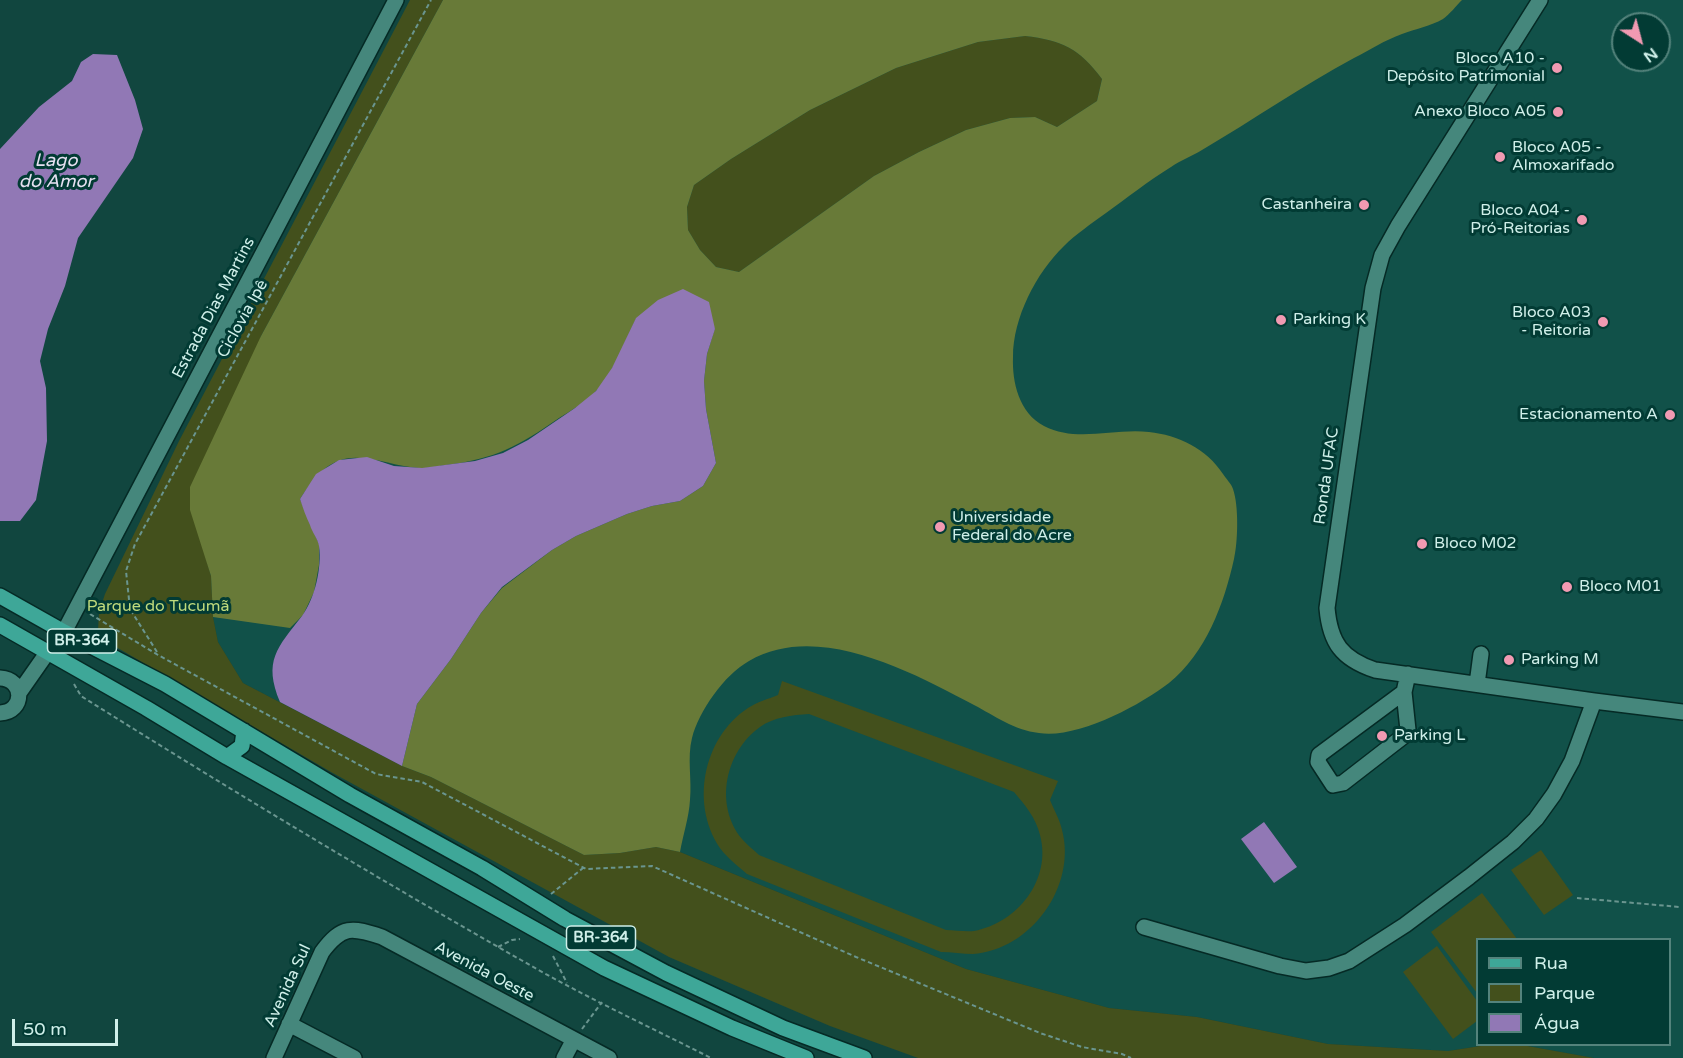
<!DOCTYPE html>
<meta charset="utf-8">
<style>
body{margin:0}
#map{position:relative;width:1683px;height:1058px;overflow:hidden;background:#11463f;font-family:"Varela Round",sans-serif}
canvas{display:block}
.legend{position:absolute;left:1476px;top:938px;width:195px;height:108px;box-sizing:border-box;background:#023b34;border:2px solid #54837c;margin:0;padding:8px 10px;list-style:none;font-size:18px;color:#cfefe9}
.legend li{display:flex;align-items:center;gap:12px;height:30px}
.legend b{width:30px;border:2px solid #54837c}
.north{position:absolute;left:1611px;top:12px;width:60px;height:60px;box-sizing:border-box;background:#023b34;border:2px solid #54837c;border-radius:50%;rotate:144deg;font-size:16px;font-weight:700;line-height:24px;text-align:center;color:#cfefe9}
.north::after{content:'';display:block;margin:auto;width:21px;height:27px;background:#f19ab2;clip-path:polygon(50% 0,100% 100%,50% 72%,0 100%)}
.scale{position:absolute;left:12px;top:1019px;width:106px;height:27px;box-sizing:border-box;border:3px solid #cfefe9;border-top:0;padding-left:8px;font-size:18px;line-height:21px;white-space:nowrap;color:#cfefe9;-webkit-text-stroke:4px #023b34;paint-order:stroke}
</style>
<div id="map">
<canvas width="1683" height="1058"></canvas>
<ul class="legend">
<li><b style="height:8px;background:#3ea798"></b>Rua</li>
<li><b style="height:16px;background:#43501c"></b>Parque</li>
<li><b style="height:16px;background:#9178b5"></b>Água</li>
</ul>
<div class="north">N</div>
<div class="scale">50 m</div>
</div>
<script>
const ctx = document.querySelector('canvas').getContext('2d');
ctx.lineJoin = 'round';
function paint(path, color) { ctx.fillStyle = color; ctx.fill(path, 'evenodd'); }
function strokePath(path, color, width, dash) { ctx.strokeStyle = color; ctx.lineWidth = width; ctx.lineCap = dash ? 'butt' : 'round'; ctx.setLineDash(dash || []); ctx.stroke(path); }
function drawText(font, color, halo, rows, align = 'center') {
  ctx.font = font + ' "Varela Round",sans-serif'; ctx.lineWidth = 6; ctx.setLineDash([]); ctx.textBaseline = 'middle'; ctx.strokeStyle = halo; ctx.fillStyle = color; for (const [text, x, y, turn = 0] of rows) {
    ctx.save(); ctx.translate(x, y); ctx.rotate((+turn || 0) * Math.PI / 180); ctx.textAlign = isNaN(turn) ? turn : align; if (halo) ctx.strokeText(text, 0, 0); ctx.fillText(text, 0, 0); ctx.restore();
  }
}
const built = new Path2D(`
 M443 0H1683V1058H1594L1522 1045 1670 1044V940H1478V1044L1487 1045 1448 1051 1328 1044 1197 1017 1109 1008 966 969 680 852 431 777 402 766 243 683 218 642 213 617ZM1623 24H1659V60H1623Z`);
const green = new Path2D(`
 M410 0H443L261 336 202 544 211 576 213 617 218 642 243 683 402 766 431 777 584 855 620 853 656 847 680 852 966 969 1109 1008 1197 1017 1328 1044 1448 1051 1487 1045H1522L1594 1058H918L830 1026 669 957 331 772 104 640 98 631 99 612 105 594 179 441Z
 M1025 36C1062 40 1080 49 1102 79L1097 101 1057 127 1035 117 1010 118 966 130 919 152 874 176 739 272 716 267 700 250 688 230 687 207 694 185 731 159 810 110 896 68 978 42Z
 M782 681 1058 781 1050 800C1054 810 1060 820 1062 830 1077 886 1031 950 973 954 963 954 951 952 941 952L747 874C739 867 730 860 723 852 689 808 702 738 748 708 757 702 768 699 778 695ZM809 714 1014 792C1025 805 1036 818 1040 835 1052 880 1017 923 974 931 965 932 955 930 946 930L759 855C754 850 747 845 742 839 714 805 725 752 760 727 774 717 792 715 809 714Z
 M1541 850 1573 895 1544 915 1511 870Z
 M1482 893 1517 939 1478 940 1477 993 1431 932Z
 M1437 946 1477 1001V1021L1453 1039 1403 972Z`);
const forest = new Path2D(`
 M443 0H1462C1456 6 1450 14 1443 19 1431 26 1415 29 1402 34 1385 40 1370 50 1354 58 1302 86 1253 120 1202 150 1192 156 1181 160 1171 167 1148 181 1127 198 1106 213 1091 224 1076 234 1064 246 1036 273 1013 318 1013 357 1012 382 1019 413 1044 426 1077 443 1113 428 1149 432 1178 435 1207 449 1223 474 1226 479 1231 483 1233 489 1239 506 1238 542 1234 559 1224 604 1206 653 1169 683 1139 706 1077 739 1039 733 1014 730 995 716 974 705 911 672 818 621 749 661 724 675 699 711 692 738 687 758 692 779 690 800 689 817 683 835 680 852L656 847 620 853 584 855 431 777 402 766 417 704 451 659 481 613 502 588 552 550 576 536 627 514 652 506 680 501 703 486 716 463 706 409 704 381 707 354 715 328 636 319C624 342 615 371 596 391 586 402 572 410 559 418 519 446 495 459 446 465 438 466 428 469 419 468 394 467 361 451 338 461 319 469 311 483 300 499L319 544V565L314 592 303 615 290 628 213 617 211 576 190 510V487L261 336ZM1025 36C1062 40 1080 49 1102 79L1097 101 1057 127 1035 117 1010 118 966 130 919 152 874 176 739 272 716 267 700 250 688 230 687 207 694 185 731 159 810 110 896 68 978 42Z`);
const water = new Path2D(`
 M93 54 117 55 135 100 143 129 133 158 78 238 65 286 48 329 40 361 46 388 47 441 36 500 20 521H0V149L39 107 72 81 81 62Z
 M683 289 709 302 715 329 707 354 704 381 706 409 716 463 703 486 680 501 652 506 627 514 576 536 552 550 502 587 481 613 451 659 417 704 402 766 280 702C263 661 277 648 302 616 315 598 322 568 319 546 318 539 312 532 310 525 306 517 303 508 300 499L316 474 339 460 367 457 394 466 422 468 475 461 503 453 528 440 575 408 596 391 612 368 636 318 658 300Z
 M1264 822 1297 867 1274 883 1241 839Z`);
const path = new Path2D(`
 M90 614 158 655 376 774 422 782 586 869 652 866 856 957 1040 1033 1082 1047 1122 1054 1131 1058
 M157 652 130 609 126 571 135 544 431 0
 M74 684 81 696C226 787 373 876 521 960 583 996 648 1026 711 1058
 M551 894 583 868
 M1577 898 1680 907
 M498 947 512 940 520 939
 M553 956 567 983
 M582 1029 602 1002`);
const minor = new Path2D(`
 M1540 0 1398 226 1382 255 1373 288 1327 608C1330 643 1342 659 1375 670L1594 701 1683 712
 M64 632 396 0
 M0 678C25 679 25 712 0 713
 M1477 684 1481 654
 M1404 692 1319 755 1318 762 1333 785 1343 783 1405 735 1408 730 1404 692 1408 674
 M19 693 47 653
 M1144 927 1280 966 1306 971 1329 968 1349 961 1405 925 1469 877 1513 842 1536 819 1554 794 1572 761 1594 701
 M289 1024 354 1058
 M274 1058 322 952C342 925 352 927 382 937L609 1058
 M564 1058 573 1041`);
const major = new Path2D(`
 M0 596 64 632 165 684 350 795 482 868 565 919 666 973 783 1028 864 1058
 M0 625 146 708 227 757 604 968 732 1028 806 1058
 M227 757 242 746 244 731`);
const markers = [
 [1557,68,6,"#f19ab2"],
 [1558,112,6,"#f19ab2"],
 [1500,157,6,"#f19ab2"],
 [1364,205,6,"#f19ab2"],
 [1582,220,6,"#f19ab2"],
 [1281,320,6,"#f19ab2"],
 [1603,322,6,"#f19ab2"],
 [1670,415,6,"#f19ab2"],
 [940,527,6,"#f19ab2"],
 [1422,544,6,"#f19ab2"],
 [1567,587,6,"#f19ab2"],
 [1509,660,6,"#f19ab2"],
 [1382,736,6,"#f19ab2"]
];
const shields = [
 [82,641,69],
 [601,938,69]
];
const shieldNames = [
 ["BR-364",82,641],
 ["BR-364",601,938]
];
const poiNames = [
 ["Bloco A10 -",1545,59,"right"],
 ["Depósito Patrimonial",1545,77,"right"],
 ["Anexo Bloco A05",1546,112,"right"],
 ["Bloco A05 -",1512,148],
 ["Almoxarifado",1512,166],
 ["Castanheira",1352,205,"right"],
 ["Bloco A04 -",1570,211,"right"],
 ["Pró-Reitorias",1570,229,"right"],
 ["Bloco A03",1591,313,"right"],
 ["- Reitoria",1591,331,"right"],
 ["Parking K",1293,320],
 ["Estacionamento A",1658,415,"right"],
 ["Universidade",952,518],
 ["Federal do Acre",952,536],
 ["Bloco M02",1434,544],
 ["Bloco M01",1579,587],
 ["Parking M",1521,660],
 ["Parking L",1394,736]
];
const streetNames = [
 ["Estrada Dias Martins",214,308,-62],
 ["Ciclovia Ipê",243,319,-61],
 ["Ronda UFAC",1327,476,-82],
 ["Avenida Oeste",484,972,28],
 ["Avenida Sul",288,986,-65]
];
const parkNames = [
 ["Parque do Tucumã",158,607]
];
const waterNames = [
 ["Lago",56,161],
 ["do Amor",56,182]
];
paint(built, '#115149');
paint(green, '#43501c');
paint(forest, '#687a38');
paint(water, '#9178b5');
strokePath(minor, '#052a25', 18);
strokePath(major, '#052a25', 18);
strokePath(path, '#6a958f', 2, [4.5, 3]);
strokePath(minor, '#45877c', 15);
strokePath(major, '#3ea798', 15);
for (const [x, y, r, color] of markers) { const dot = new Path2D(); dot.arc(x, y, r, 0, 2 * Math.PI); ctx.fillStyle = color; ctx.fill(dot); strokePath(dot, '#023b34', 2); }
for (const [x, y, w] of shields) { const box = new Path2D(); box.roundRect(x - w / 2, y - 12, w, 24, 4.5); ctx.fillStyle = '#023b34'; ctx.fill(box); strokePath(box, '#cfefe9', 1.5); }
drawText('bold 15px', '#cfefe9', null, shieldNames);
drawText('16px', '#cfefe9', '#023b34', poiNames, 'left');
drawText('16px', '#cfefe9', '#023b34', streetNames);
drawText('16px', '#bfda7c', '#023b34', parkNames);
drawText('italic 18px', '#e6e0f1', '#023b34', waterNames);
</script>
